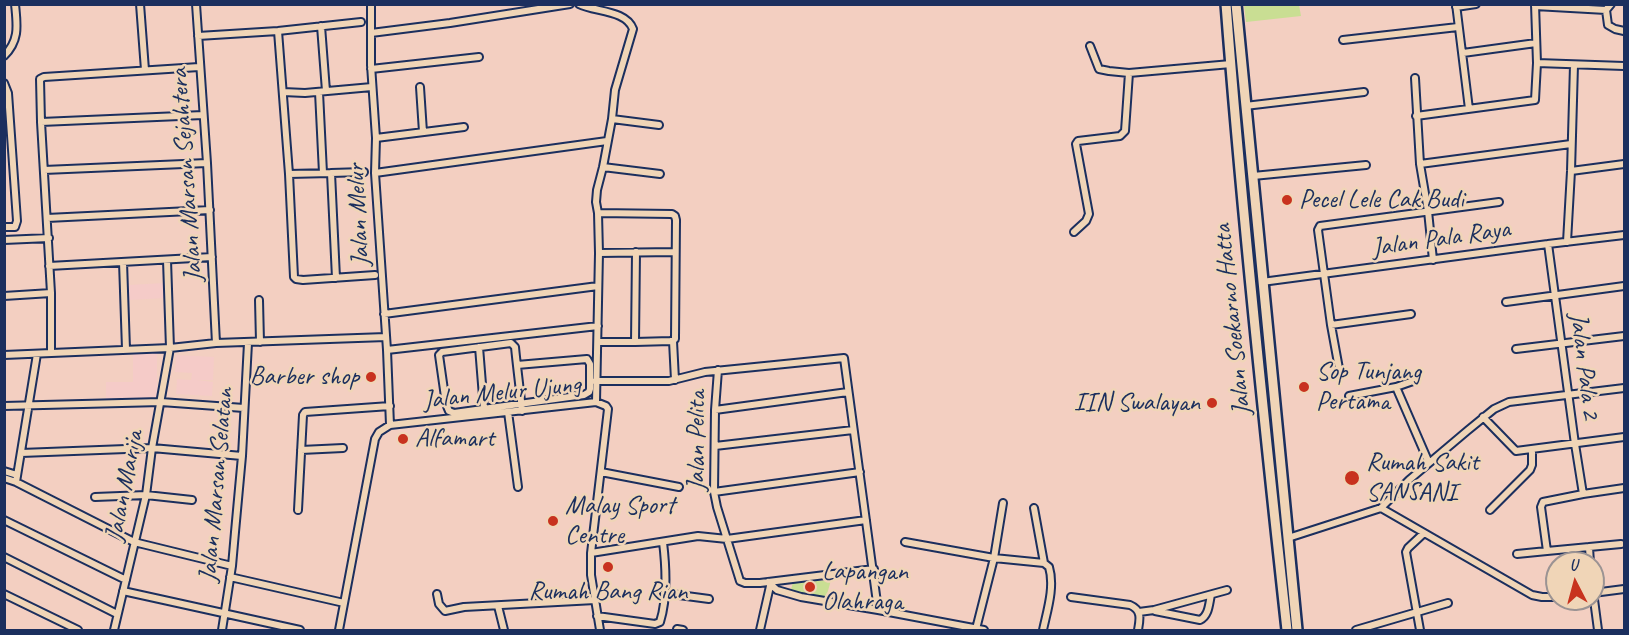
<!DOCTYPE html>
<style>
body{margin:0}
#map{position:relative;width:1629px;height:635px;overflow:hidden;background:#f3cfc1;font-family:Caveat,sans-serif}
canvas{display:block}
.frame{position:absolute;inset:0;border:6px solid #1b2f5e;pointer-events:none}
.north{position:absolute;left:1545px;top:551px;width:60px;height:60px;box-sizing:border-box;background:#f0d5b7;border:2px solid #9b9393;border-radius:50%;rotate:354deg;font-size:16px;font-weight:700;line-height:24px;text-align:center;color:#1b2f5e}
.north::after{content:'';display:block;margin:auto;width:21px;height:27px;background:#c8321e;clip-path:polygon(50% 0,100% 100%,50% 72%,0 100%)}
</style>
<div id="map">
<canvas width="1629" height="635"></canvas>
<div class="frame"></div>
<div class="north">U</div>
</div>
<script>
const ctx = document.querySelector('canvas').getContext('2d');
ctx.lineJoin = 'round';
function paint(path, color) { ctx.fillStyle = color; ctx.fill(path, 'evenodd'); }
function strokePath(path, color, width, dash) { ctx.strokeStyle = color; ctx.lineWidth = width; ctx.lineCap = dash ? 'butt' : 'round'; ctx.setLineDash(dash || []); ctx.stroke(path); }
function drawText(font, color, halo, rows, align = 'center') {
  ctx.font = font + ' Caveat,sans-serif'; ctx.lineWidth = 5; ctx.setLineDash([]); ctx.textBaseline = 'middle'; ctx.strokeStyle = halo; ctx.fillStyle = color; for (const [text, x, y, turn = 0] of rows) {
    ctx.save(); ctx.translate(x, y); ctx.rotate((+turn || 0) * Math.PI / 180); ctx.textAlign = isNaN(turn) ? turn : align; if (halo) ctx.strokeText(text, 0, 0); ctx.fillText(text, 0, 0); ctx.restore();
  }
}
const built = new Path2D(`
 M165 283V298L129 300V285Z
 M133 353H157V399L106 400V382H133Z
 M176 355 214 357 213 380H197L213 382 212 396 176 394 177 379 191 380 192 373 175 372Z`);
const green = new Path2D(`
 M1244 5H1299L1301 16 1246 22Z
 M831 580 826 598 790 592 793 583Z`);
const street = new Path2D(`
 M140 4 145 70
 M196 4 207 163 216 343
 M371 4V65L376 138 375 173 387 350 390 425
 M579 4C595 12 626 10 633 29L615 90 612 119 603 167 597 190 596 202 598 213
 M1456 4 1469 109
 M1535 6 1606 10 1611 4
 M1456 7 1476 4
 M1606 10 1608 25 1615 29 1624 31
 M321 26 326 91
 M278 31 289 174 294 277 296 279 303 280 375 275
 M371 33 450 23 570 4
 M198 36 278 31 361 22
 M1343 40 1458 27
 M1090 46 1099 69 1109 71 1129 73
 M1463 53 1536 43
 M4 56C20 40 17 25 15 4
 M1537 63 1624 66
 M371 69 479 57
 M1415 78 1420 164 1428 211 1433 260
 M4 83 8 93 17 221 15 227H4
 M420 87 423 132
 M283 92 305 93 372 87
 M319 92 323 173
 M1245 106 1364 92
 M1416 116 1535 100 1537 63 1535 4
 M612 119 659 125
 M41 122 203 115
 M376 138 464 127
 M1420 164 1571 144
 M603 167 660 174
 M44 170 207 163
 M1571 171 1624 164
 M331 173 364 172
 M375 173 607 141
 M289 174 331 173 336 278
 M1253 176 1366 165
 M47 218 210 210
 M1074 232 1086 221 1089 214 1076 144 1078 141 1120 136 1125 131 1129 73 1231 64
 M4 240 49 238
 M1567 242 1571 171 1574 65
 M1548 244 1575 444 1583 494
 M599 253 675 252
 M123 262 126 349
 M49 266 212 257
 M1262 282 1548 244 1624 235
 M4 296 51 293
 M259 300 260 342
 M1506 302 1624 286
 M384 314 598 286
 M1331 325 1411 314
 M673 341 675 380
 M598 342H635L636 252
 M479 347 484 409
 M1516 349 1624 336
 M387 350 598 326
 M51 353V293L41 122 40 79 44 77 199 67
 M4 355 170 348 216 343 386 337
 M517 365 587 359 590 364V389L589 392 584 395 454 413 449 411 446 404 439 355 442 352 511 343 515 347C517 368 520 389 522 411
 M718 370 715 410 714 492 717 507 740 581 745 583H760L874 569
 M1340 374 1331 325 1318 230 1320 226 1499 202
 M595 381H669L705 372 844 358 878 610
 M1396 387 1416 380
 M1349 396 1396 387 1429 463
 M596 402 599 253 598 213 672 214 675 216 676 220 675 339 671 341 635 342
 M4 406 161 402 244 408
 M715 410 848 392
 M508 412 518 487
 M1483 417 1516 451 1624 437
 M715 446 853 430
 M301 450 343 448
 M21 453 152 448 242 456
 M4 471 17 475
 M601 472 679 487
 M4 478 16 482 134 542 232 566
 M16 482 37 354
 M714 492 860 472
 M95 497 146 495 192 500
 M1034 508 1044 563 1049 567C1055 587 1047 611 1043 630
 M1381 508 1532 595 1542 597H1557
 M298 510 303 415 305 412 390 406
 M1490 510 1530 470 1532 465V450
 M4 520 126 580
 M1288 538 1381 508 1409 480 1467 431 1494 409 1509 402 1624 388
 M905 542 994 558 1044 563
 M1621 544 1547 551 1541 507 1543 502 1583 494 1624 488
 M1589 547 1590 563
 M591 553 698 536 727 539 866 520
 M1517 554 1547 551
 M4 557 117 614
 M230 577 344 603
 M768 582 777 590 801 597 878 610 984 630
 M123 591 300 630
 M1593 592 1598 630
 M664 593 709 599
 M1593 593 1624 589
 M4 594 78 630
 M437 594 439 604 445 611 464 607 595 600
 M1071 597 1130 605C1142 610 1140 619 1138 630
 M498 606 504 630
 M1155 611 1200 620C1209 616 1209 603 1211 595
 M1139 612 1154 610 1227 590
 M597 616 655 624 660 622C668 597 666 567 663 542
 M677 629 683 630
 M976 629 994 558 1003 503
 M114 630 146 495 152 448 170 348 167 260
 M222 630 232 566 235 532 242 456 248 343
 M339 630 375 439 379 432 390 425 596 402 606 406 608 409 591 553V575L600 630
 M760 630 770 586
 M1356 630 1448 603
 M1420 630 1406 552 1408 548 1424 533`);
const primary = new Path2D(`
 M1226 4C1242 214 1264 422 1287 630
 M1236 4 1297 630`);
const markers = [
 [1287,200,6,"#c8321e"],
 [371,377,6,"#c8321e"],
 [1304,387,6,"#c8321e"],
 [1212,403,6,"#c8321e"],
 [403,439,6,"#c8321e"],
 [1352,478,8,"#c8321e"],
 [553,521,6,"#c8321e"],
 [608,567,6,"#c8321e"],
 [810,587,6,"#c8321e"]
];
const streetNames = [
 ["Jalan Marsan Sejahtera",187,175,-94],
 ["Jalan Melur",359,215,-93],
 ["Jalan Pala Raya",1441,239,-8],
 ["Jalan Soekarno Hatta",1233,320,-96],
 ["Jalan Pala 2",1584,366,83],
 ["Jalan Melur Ujung",502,393,-6],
 ["Jalan Pelita",697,441,-90],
 ["Jalan Marsan Selatan",217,485,-85],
 ["Jalan Marija",125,486,-79]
];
const poiNames = [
 ["Pecel Lele Cak Budi",1299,200],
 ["Sop Tunjang",1316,372],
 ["Pertama",1316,402],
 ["Barber shop",359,377,"right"],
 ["IIN Swalayan",1200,403,"right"],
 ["Alfamart",415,439],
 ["Rumah Sakit",1366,463],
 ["SANSANI",1366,493],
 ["Malay Sport",565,506],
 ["Centre",565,536],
 ["Lapangan",822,572],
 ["Olahraga",822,602],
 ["Rumah Bang Rian",608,592,"center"]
];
paint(built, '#f5cbc8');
paint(green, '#c9de93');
strokePath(street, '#1b2f5e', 10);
strokePath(primary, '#1b2f5e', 14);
strokePath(street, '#f0d5b7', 6);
strokePath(primary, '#f0d5b7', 9);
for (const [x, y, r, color] of markers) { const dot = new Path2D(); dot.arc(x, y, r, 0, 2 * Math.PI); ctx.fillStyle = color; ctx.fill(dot); strokePath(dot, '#f0d5b7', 2); }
drawText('26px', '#1b2f5e', '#f0d5b7', streetNames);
drawText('26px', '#1b2f5e', '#f0d5b7', poiNames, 'left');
</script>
